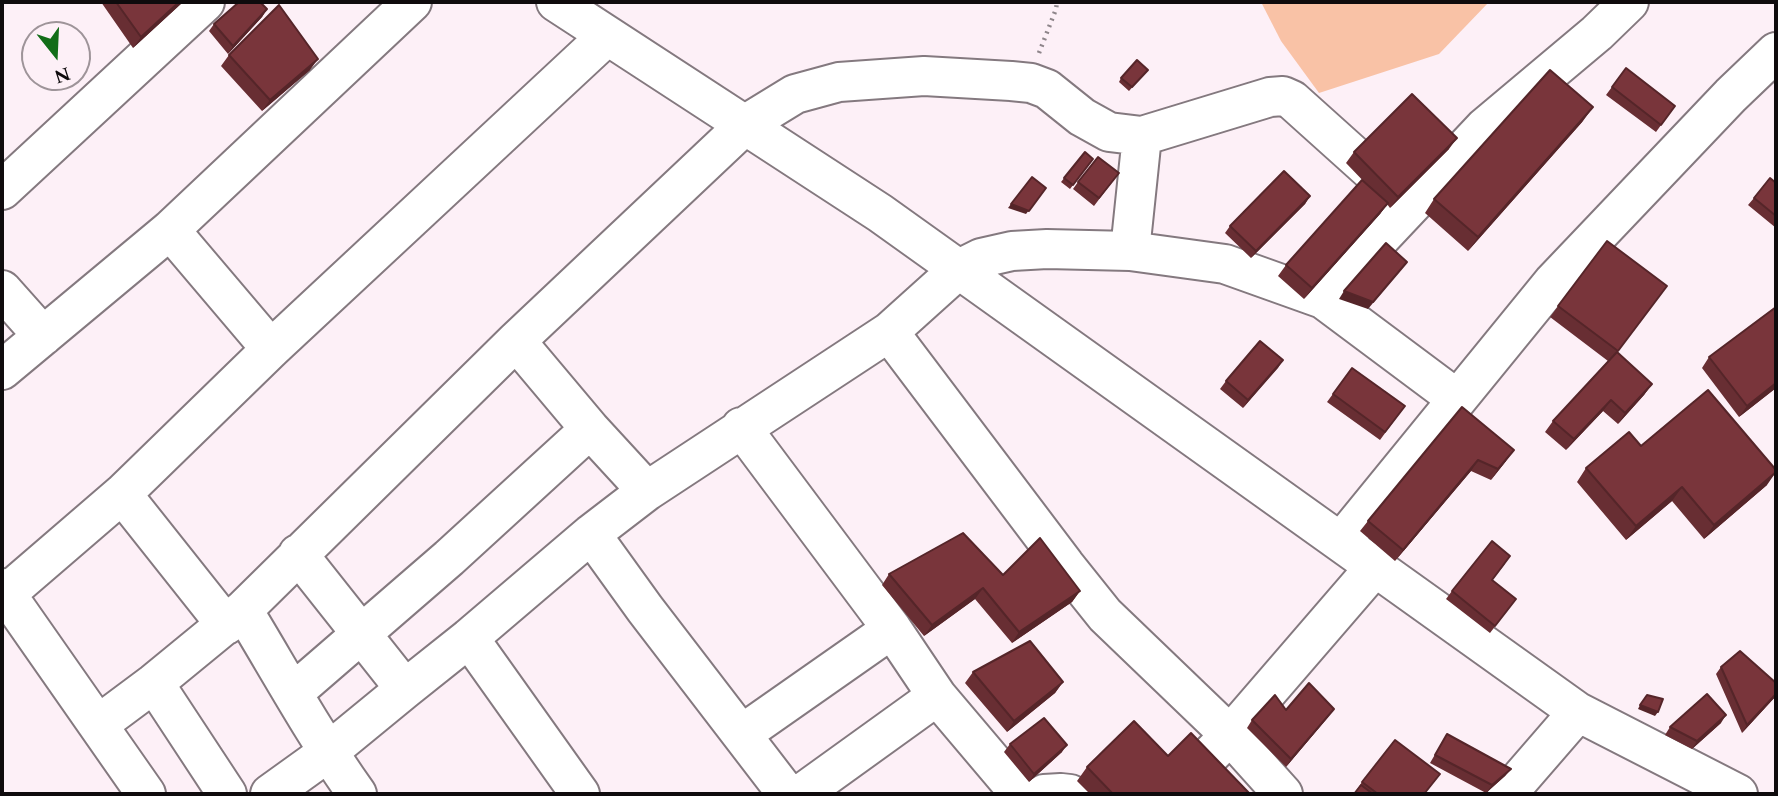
<!DOCTYPE html>
<style>
body{margin:0}
#map{position:relative;width:1778px;height:796px;overflow:hidden;background:#fdf0f7;font-family:Spectral,serif}
canvas{display:block}
.frame{position:absolute;inset:0;border:4px solid #0f0b0d;pointer-events:none}
.north{position:absolute;left:21px;top:21px;width:70px;height:70px;box-sizing:border-box;background:#fdf0f7;border:2px solid #9e9499;border-radius:50%;rotate:162deg;font-size:19px;font-weight:700;line-height:28px;text-align:center;color:#0f0b0d}
.north::after{content:'';display:block;margin:auto;width:24px;height:32px;background:#126d18;clip-path:polygon(50% 0,100% 100%,50% 72%,0 100%)}
</style>
<div id="map">
<canvas width="1778" height="796"></canvas>
<div class="frame"></div>
<div class="north">N</div>
</div>
<script>
const ctx = document.querySelector('canvas').getContext('2d');
ctx.lineJoin = 'round';
function paint(path, color) { ctx.fillStyle = color; ctx.fill(path, 'evenodd'); }
function strokePath(path, color, width, dash) { ctx.strokeStyle = color; ctx.lineWidth = width; ctx.lineCap = dash ? 'butt' : 'round'; ctx.setLineDash(dash || []); ctx.stroke(path); }
const green = new Path2D(`
 M1261 2H1489L1439 54 1319 93 1281 41Z`);
const path = new Path2D(`
 M1039 53 1056 9 1057 2`);
const minor = new Path2D(`
 M556 2 880 213 1578 712 1738 794
 M2 190 205 2
 M170 230 271 349
 M1130 251 1142 136
 M2 290 43 336
 M1323 299 1485 127 1597 33 1629 2
 M889 332 1065 565 1105 615 1230 735 1283 794
 M516 341 590 429 647 491
 M2 370 170 230 412 2
 M741 427 892 629 937 696 1020 794
 M122 494 226 625
 M591 534 645 609 787 794
 M1341 542 1553 282 1731 95 1776 52
 M298 554 405 689
 M2 588 146 794
 M7 593 122 494 271 349 607 36
 M243 610C280 671 315 735 357 794
 M469 638 580 794
 M154 683 227 794
 M293 693 449 558 590 429
 M99 724 154 683 243 610 516 341 746 124 795 94 839 82 924 76 1011 81 1031 83 1047 89 1082 117 1109 132 1142 136 1270 97 1283 96 1292 100 1410 206
 M742 734 892 629
 M270 794 327 753 405 689 469 638 591 534 647 491 889 332 959 269 981 258 1012 251 1047 249 1130 251 1225 264 1323 299 1457 399
 M801 794 937 696
 M1044 794 1061 793 1070 794
 M1172 794 1230 735 1375 567
 M1507 794 1578 712`);
const wall = new Path2D(`
 M101 2H183L133 48Z
 M267 9 262 17 228 54 209 31 214 24Z
 M229 55 310 70 262 111 221 66Z
 M1626 68 1675 106 1656 132 1606 95Z
 M1148 70 1129 91 1119 82 1121 78Z
 M1583 121 1468 251 1425 213 1434 199Z
 M1449 149 1390 208 1387 204 1380 214 1304 299 1278 276 1286 265 1370 188 1346 163 1354 152Z
 M1085 152 1093 159 1070 189 1061 182Z
 M1119 173 1094 206 1073 189 1078 182Z
 M1776 183V228L1748 205 1754 198Z
 M1310 196 1305 204 1251 258 1225 233 1230 226Z
 M1607 241 1617 352 1652 384 1644 395 1618 424 1603 411 1566 450 1545 432 1553 421 1608 361 1550 317Z
 M1709 357 1776 388 1739 417 1702 368Z
 M1283 360 1243 408 1220 389 1226 381Z
 M1352 368 1405 406 1380 440 1327 402Z
 M1462 407 1506 461 1491 480 1471 471 1395 561 1360 531 1368 521Z
 M1641 446 1767 485 1704 539 1672 501 1626 540 1577 482 1586 468Z
 M1505 564 1492 580 1516 599 1490 633 1446 599 1452 591Z
 M889 574 1003 575 1080 591 1072 602 1012 643 975 599 924 636 882 585Z
 M1721 667 1776 683V696L1742 733 1716 674Z
 M973 672 1063 682 1055 693 1007 732 965 683Z
 M1328 717 1286 767 1247 728 1252 720Z
 M1721 723 1692 749 1665 735 1670 727Z
 M1447 734 1511 769 1505 776 1486 793 1430 763Z
 M1010 744 1062 752 1029 782 1004 752Z
 M1168 756 1250 794H1090L1077 781 1087 767Z
 M1362 782 1424 794H1354Z`);
const shadedWall = new Path2D(`
 M179 2H183L133 48 141 37Z
 M267 9 262 17 228 54 233 46Z
 M318 59 310 70 262 111 270 100Z
 M1593 107 1583 121 1468 251 1478 237Z
 M1457 138 1449 149 1390 208 1398 197Z
 M1046 188 1026 214 1008 208 1011 204Z
 M1310 196 1305 204 1251 258 1256 251Z
 M1388 203 1380 214 1304 299 1312 288Z
 M1407 262 1368 309 1339 299 1344 291Z
 M1283 360 1278 368 1243 408 1248 400Z
 M1776 383V388L1739 417 1747 406Z
 M1652 384 1644 395 1618 424 1625 413Z
 M1611 400 1603 411 1566 450 1574 439Z
 M1514 450 1506 461 1491 480 1498 469Z
 M1478 460 1471 471 1395 561 1403 550Z
 M1776 472 1767 485 1704 539 1714 525Z
 M1682 487 1672 501 1626 540 1636 526Z
 M983 588 975 599 924 636 932 625Z
 M1080 591 1072 602 1012 643 1019 632Z
 M1063 682 1055 693 1007 732 1014 721Z
 M1776 694V696L1742 733 1747 725Z
 M1640 705 1658 712 1655 716 1638 709Z
 M1334 709 1328 717 1286 767 1291 759Z
 M1726 715 1721 723 1692 749 1697 741Z
 M1067 745 1062 752 1029 782 1034 774Z
 M1511 769 1505 776 1486 793 1492 785Z`);
const building = new Path2D(`
 M116 2H179L141 37Z
 M239 2H260L267 9 233 46 214 24Z
 M279 5 318 59 270 100 229 55Z
 M1137 60 1148 70 1132 87 1121 78Z
 M1626 68 1675 106 1661 125 1612 87Z
 M1550 70 1593 107 1478 237 1434 199Z
 M1412 94 1457 138 1398 197 1354 152Z
 M1085 152 1093 159 1073 185 1064 178Z
 M1098 157 1119 173 1099 198 1078 182Z
 M1284 171 1310 196 1256 251 1230 226Z
 M1032 177 1046 188 1029 211 1011 204Z
 M1770 178 1776 183V216L1754 198Z
 M1362 180 1388 203 1312 288 1286 265Z
 M1607 241 1667 286 1618 351 1558 306Z
 M1386 243 1407 262 1373 302 1344 291Z
 M1776 307V383L1747 406 1709 357Z
 M1260 341 1283 360 1248 400 1226 381Z
 M1617 352 1652 384 1625 413 1611 400 1574 439 1553 421Z
 M1352 368 1405 406 1385 432 1333 394Z
 M1708 390 1776 470V472L1714 525 1682 487 1636 526 1586 468 1629 432 1641 446Z
 M1462 407 1514 450 1498 469 1478 460 1403 550 1368 521Z
 M963 533 1003 575 1040 538 1080 591 1019 632 983 588 932 625 889 574Z
 M1492 541 1510 556 1492 580 1516 599 1495 626 1452 591Z
 M1030 641 1063 682 1014 721 973 672Z
 M1740 651 1776 683V694L1747 725 1721 667Z
 M1309 683 1334 709 1291 759 1252 720 1275 695 1286 710Z
 M1707 694 1726 715 1697 741 1670 727Z
 M1647 695 1663 699 1658 712 1640 705Z
 M1044 718 1067 745 1034 774 1010 744Z
 M1134 721 1168 756 1191 733 1250 794H1113L1087 767Z
 M1447 734 1511 769 1492 785 1435 755Z
 M1395 740 1440 774 1424 794H1378L1362 782Z
 M1361 785 1373 794H1354Z`);
paint(green, '#f9c2a6');
strokePath(minor, '#84797f', 42);
strokePath(path, '#8e858a', 4.5, [2, 5]);
strokePath(minor, '#fff', 38);
paint(wall, '#682e33');
paint(shadedWall, '#552529');
paint(building, '#79353b');
strokePath(building, '#552529', 2);
</script>
